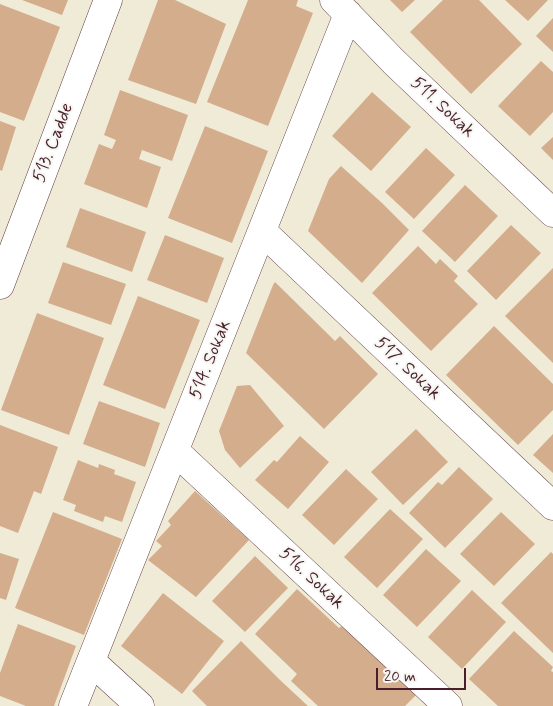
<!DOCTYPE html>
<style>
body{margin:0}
#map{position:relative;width:553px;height:706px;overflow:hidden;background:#efebd7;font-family:Mynerve,sans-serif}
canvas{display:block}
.scale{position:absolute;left:376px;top:668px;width:90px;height:22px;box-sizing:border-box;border:2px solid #4a1f2b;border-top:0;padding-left:6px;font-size:15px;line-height:18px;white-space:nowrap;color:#4a1f2b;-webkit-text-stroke:4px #f6f6f2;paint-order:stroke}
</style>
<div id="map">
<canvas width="553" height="706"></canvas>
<div class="scale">20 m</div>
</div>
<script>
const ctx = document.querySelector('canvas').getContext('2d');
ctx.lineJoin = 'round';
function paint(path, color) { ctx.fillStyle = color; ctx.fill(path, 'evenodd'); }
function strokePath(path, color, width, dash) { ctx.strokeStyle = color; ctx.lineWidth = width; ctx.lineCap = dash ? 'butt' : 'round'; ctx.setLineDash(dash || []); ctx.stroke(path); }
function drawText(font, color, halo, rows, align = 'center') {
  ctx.font = font + ' Mynerve,sans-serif'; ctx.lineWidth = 4; ctx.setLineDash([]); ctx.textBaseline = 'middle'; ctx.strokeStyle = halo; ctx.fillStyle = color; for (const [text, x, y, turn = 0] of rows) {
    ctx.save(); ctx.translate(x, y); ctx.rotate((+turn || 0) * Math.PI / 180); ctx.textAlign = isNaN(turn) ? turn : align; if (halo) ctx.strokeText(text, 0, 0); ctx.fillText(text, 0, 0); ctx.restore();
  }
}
const building = new Path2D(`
 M22 0H68L62 15Z
 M158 0H175L226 24 196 104 128 80Z
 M248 0H298L296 6 313 13 268 126 207 102Z
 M390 0H415L402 12Z
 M443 0H479L522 44 471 94 410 32Z
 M505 0H548L528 21Z
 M0 4 60 27 24 121 0 112Z
 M553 18V52L536 36Z
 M541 61 553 72V112L530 136 498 106Z
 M120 90 188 115 172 161 142 150 139 159 161 167 147 208 84 184 99 144 112 149 116 140 104 135Z
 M372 92 411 127 371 171 332 136Z
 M0 121 16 127 2 171 0 170Z
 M205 126 268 151 232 243 168 218Z
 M553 137V160L541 148Z
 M426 148 455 175 414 219 385 192Z
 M341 166 382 203 409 230 362 283 308 231 329 179Z
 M465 185 498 216 455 262 422 231Z
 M80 208 146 232 132 272 66 247Z
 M511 225 541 253 496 300 467 271Z
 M165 235 224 258 207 303 147 280Z
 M418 246 436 264 440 259 458 276 454 281 478 304 431 351 372 293Z
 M63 262 126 284 111 325 48 303Z
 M553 268V363L505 316Z
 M275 282 335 341 340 336 378 374 324 429 246 353 273 285Z
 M138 296 200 320 165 409 103 385Z
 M37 313 104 338 69 435 1 410Z
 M494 326 553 384V410L518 445 446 375Z
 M250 385 284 426 240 468 225 450 219 431 237 386Z
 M99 401 160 423 145 467 83 444Z
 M0 425 58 447 41 494 34 491 18 533 0 526Z
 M416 429 448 462 403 505 371 472Z
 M553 434V473L533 455Z
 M300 436 329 462 288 509 255 480 274 460 277 462Z
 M78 460 98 468 99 464 115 470 114 474 136 482 122 522 105 516 103 522 74 511 76 505 63 500Z
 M459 467 493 499 445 548 409 513 438 482 442 485Z
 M346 469 378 499 334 545 302 515Z
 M195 491 249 540 196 597 148 560 162 546 156 541 171 525 168 521Z
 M390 509 423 539 377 588 344 557Z
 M53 512 122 539 84 635 15 608Z
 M501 512 535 544 494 586 460 554Z
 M426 549 461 581 417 627 383 595Z
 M551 552 553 554V653L501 603Z
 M0 553 19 559 6 600 0 598Z
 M255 556 288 588 245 632 212 601Z
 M297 589 339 628 342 626 416 695 405 706H318L291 681 297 674 255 634Z
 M472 590 506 622 462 669 428 637Z
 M163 593 224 641 182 694 121 646Z
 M18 624 76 646 54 706H26L0 696V673Z
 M514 631 553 667 551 671 553 672V706H498L469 679Z
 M241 641 280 680 308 706H207L192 691Z`);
const minor = new Path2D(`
 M334 0 394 62 553 213
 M262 231 553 506
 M0 285 108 0
 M175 451 448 706
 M91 661 140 706
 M73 706 348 14`);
const streetNames = [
 ["511. Sokak",442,108,43],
 ["513. Cadde",54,143,-69],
 ["514. Sokak",211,360,-68],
 ["517. Sokak",407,369,43],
 ["516. Sokak",311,579,43]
];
paint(building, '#d4ad8c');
strokePath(minor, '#633e45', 29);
strokePath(minor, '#fff', 28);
drawText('18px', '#4a1f2b', '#f6f6f2', streetNames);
</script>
